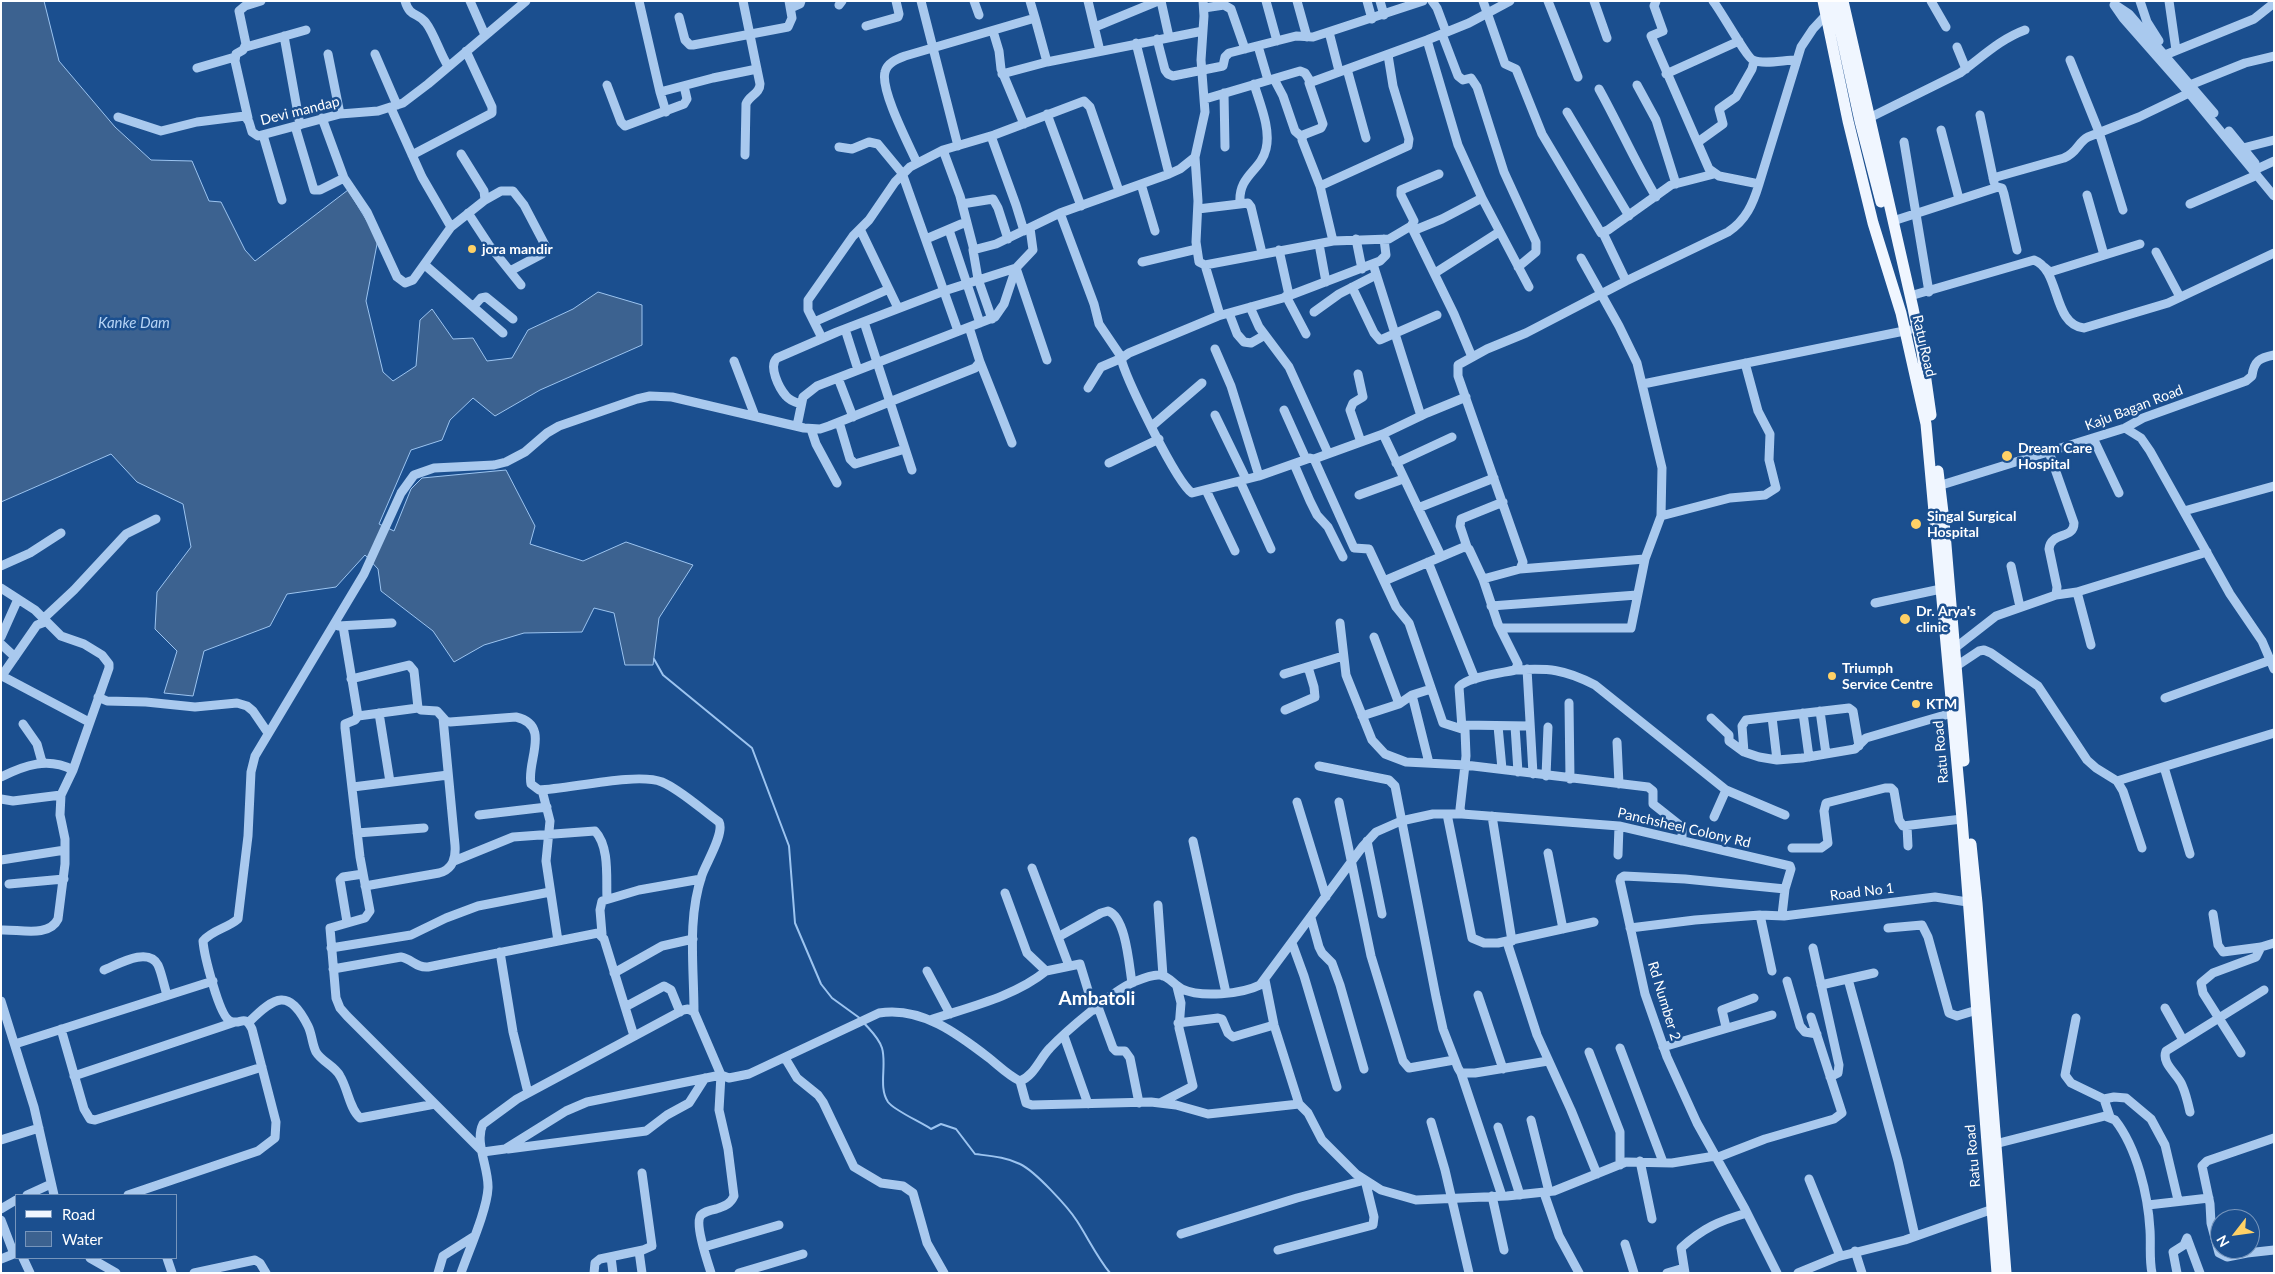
<!DOCTYPE html>
<style>
body{margin:0}
#map{position:relative;width:2275px;height:1274px;overflow:hidden;background:#1b4f8f;font-family:Lato,sans-serif}
canvas{display:block}
.frame{position:absolute;inset:0;border:2px solid #fff;pointer-events:none}
.legend{position:absolute;left:15px;top:1194px;width:162px;height:65px;box-sizing:border-box;background:#1b4f8f;border:1px solid #7695bc;margin:0;padding:6px 9px;list-style:none;font-size:15px;color:#fff}
.legend li{display:flex;align-items:center;gap:10px;height:25px}
.legend b{width:25px;border:1px solid #7695bc}
.north{position:absolute;left:2210px;top:1209px;width:50px;height:50px;box-sizing:border-box;background:#1b4f8f;border:1px solid #7695bc;border-radius:50%;rotate:240deg;font-size:14px;font-weight:700;line-height:20px;text-align:center;color:#fff}
.north::after{content:'';display:block;margin:auto;width:18px;height:22px;background:#ffd166;clip-path:polygon(50% 0,100% 100%,50% 72%,0 100%)}
</style>
<div id="map">
<canvas width="2275" height="1274"></canvas>
<div class="frame"></div>
<ul class="legend">
<li><b style="height:6px;background:#f0f6ff"></b>Road</li>
<li><b style="height:14px;background:#3c6290"></b>Water</li>
</ul>
<div class="north">N</div>
</div>
<script>
const ctx = document.querySelector('canvas').getContext('2d');
ctx.lineJoin = 'round';
function paint(path, color) { ctx.fillStyle = color; ctx.fill(path, 'evenodd'); }
function strokePath(path, color, width, dash) { ctx.strokeStyle = color; ctx.lineWidth = width; ctx.lineCap = dash ? 'butt' : 'round'; ctx.setLineDash(dash || []); ctx.stroke(path); }
function drawText(font, color, halo, rows, align = 'center') {
  ctx.font = font + ' Lato,sans-serif'; ctx.lineWidth = 5; ctx.setLineDash([]); ctx.textBaseline = 'middle'; ctx.strokeStyle = halo; ctx.fillStyle = color; for (const [text, x, y, turn = 0] of rows) {
    ctx.save(); ctx.translate(x, y); ctx.rotate((+turn || 0) * Math.PI / 180); ctx.textAlign = isNaN(turn) ? turn : align; if (halo) ctx.strokeText(text, 0, 0); ctx.fillText(text, 0, 0); ctx.restore();
  }
}
const water = new Path2D(`
 M1 1H44L59 61 115 127 151 160 192 161 209 201 221 202 245 250 255 261 348 190 378 239 366 301 383 372 393 381 416 366 420 320 432 309 453 339 473 338 487 361 512 358 528 330 573 309 598 292 642 305V345L540 390 495 416 473 398 450 420 442 440 411 450 379 524 394 531 411 489 422 478 506 470 535 526 530 544 583 561 626 542 693 565 659 618 653 665H625L614 613 594 608 582 632 524 633 484 645 454 662 433 631 381 591 378 569 365 555 336 587 287 594 270 626 204 651 193 696 164 693 177 651 155 629 157 592 191 547 183 504 137 482 111 454 1 502Z`);
const stream = new Path2D(`
 M654 659 663 675 752 748 789 846 795 923 821 984 832 998 861 1019
 M864 1023C870 1030 879 1038 882 1048 887 1065 878 1087 888 1102 895 1111 921 1122 931 1129L941 1124 956 1129 975 1154C990 1156 1006 1157 1020 1164 1035 1171 1068 1207 1077 1221 1088 1238 1097 1257 1110 1273`);
const minor = new Path2D(`
 M405 1C410 18 418 12 426 23 434 33 440 54 448 66
 M470 1 485 35
 M639 1 660 92 666 112
 M743 1 760 84C760 94 749 95 746 104L745 155
 M921 1 958 146
 M974 1 979 15
 M1088 1 1100 51
 M1161 1 1169 37
 M1203 1 1204 16 1201 60 1205 112 1195 157 1198 201 1196 242 1199 262 1205 265 1333 241 1389 239 1411 226 1454 314 1472 357
 M1266 1 1277 41
 M1297 1 1307 37
 M1367 1 1372 19
 M1380 1 1384 15
 M1432 1 1437 8 1446 32
 M1483 1 1505 64 1516 69 1542 134 1601 233 1608 230 1671 185 1714 174
 M1548 1 1578 77
 M1594 1 1607 38
 M1656 1 1654 6 1663 31 1651 36 1709 169 1719 176 1759 184
 M1713 1C1721 11 1747 58 1753 60 1764 65 1784 60 1796 60
 M1931 1 1946 27
 M2140 1 2147 22 2159 41
 M2169 1 2176 50
 M839 5 842 1
 M2114 5 2123 18 2189 93 2274 196
 M2117 6 2129 14 2214 113
 M791 8 800 4 801 1
 M1204 8 1224 5 1231 9 1245 49
 M679 17 685 40 690 45H693L788 27 792 18 789 1
 M1035 18 1047 62 1203 31
 M866 26 898 17 899 14 896 1
 M1095 27 1158 1
 M993 31 999 51 1001 69 1024 124
 M1329 32 1339 71
 M1442 34 1458 76 1463 80 1471 78 1477 87 1504 172 1536 242V252L1518 267
 M284 36 300 125
 M1157 39 1165 70 1168 74 1173 76 1223 66 1225 57 1229 53 1296 36 1313 37 1423 1
 M1427 40 1458 145 1482 198 1529 287
 M1136 43 1169 174
 M1258 46 1268 80
 M246 47 306 30
 M1957 47 1966 69
 M328 54 340 114
 M375 54 397 105
 M2165 55 2254 19 2274 3
 M2070 60 2099 132 2123 210
 M197 68 235 57
 M1347 69 1366 138
 M1002 74 1047 62
 M1666 74 1739 41
 M1274 79 1283 96 1295 131 1302 137
 M607 85 621 122 625 126 684 104 687 99 684 86
 M1637 85 1656 120 1676 184
 M2190 85 2245 63 2274 56
 M1599 89C1619 125 1635 162 1656 197
 M660 92 713 78 757 69
 M1224 93 1225 147
 M1205 99 1300 71 1305 73 1310 81
 M391 108 422 177 451 227
 M1567 112 1629 216
 M1047 114 1081 206
 M1980 115 1994 182
 M118 117 161 131 197 122 245 116 249 122 252 132 258 136 340 114 378 111 403 103 428 84 526 1
 M248 118 235 61 236 54 243 50 246 44 239 11 245 6 261 1
 M322 118 344 178 367 212 397 277 405 283 413 280 451 227 485 200 484 191 461 154
 M1869 118 1960 73C1981 58 2000 39 2025 30
 M295 126 314 190H320L344 178
 M1941 130 1959 199
 M2229 131 2255 163
 M263 135 282 200
 M991 136 1016 205 1024 231
 M1698 142 1723 124 1719 109 1736 97 1752 69 1754 61
 M1904 142 1929 292
 M839 147 852 149 869 142 878 144 902 173 958 331
 M2243 148 2274 140
 M943 150 960 196 974 250
 M412 155 492 113V107L466 51
 M917 163C909 145 880 90 885 72 887 63 897 59 905 56L1035 18 1030 1
 M2259 168 2274 161
 M1993 178 2064 158C2078 152 2077 143 2088 137L2139 117 2189 93
 M1141 184 1155 231
 M1320 186 1408 146 1409 139 1393 86 1388 55
 M2087 195 2104 255
 M485 200 501 191H513L524 205 545 245 546 249 542 254 510 271
 M1240 203C1238 175 1261 171 1266 149 1271 129 1260 104 1254 84
 M962 204 993 199 998 208 1008 239
 M2190 204 2257 175
 M1198 209 1248 203 1251 207 1262 253
 M468 213 489 245 521 285
 M1060 213 1094 304 1099 324 1122 358 1101 367 1088 388
 M1893 221 1998 187 2002 188 2004 194 2017 250
 M1411 226 1414 221 1401 195V190L1439 174
 M860 229 898 308
 M949 230 980 323
 M1415 230 1442 219 1482 198
 M1603 233 1626 281
 M926 239 966 222
 M1356 239 1362 269
 M1384 239 1386 255 1380 261 1283 298 1218 316 1129 353 1122 358V362C1129 384 1176 482 1192 493L1259 476 1310 458 1314 459 1354 548 1369 549 1396 607 1409 623 1443 723 1465 730 1466 756 1460 809 1462 814
 M1333 241 1320 186 1302 140 1303 135 1321 128 1323 124 1309 83 1427 40 1469 23 1510 1
 M1319 244 1326 282
 M1279 250 1289 295
 M2156 252 2180 297
 M1142 262 1197 249
 M1373 264 1421 416
 M425 265 503 333
 M1205 265 1220 315
 M2044 267 2050 272 2140 244
 M1435 273 1499 232
 M1352 287 1374 333 1380 340 1437 315
 M1286 296 1306 334
 M1910 296 2034 260C2061 270 2052 325 2084 328L2168 303 2274 253
 M473 307 481 298 486 297 513 319
 M1250 307 1259 327 1289 367 1328 453
 M1314 312 1339 294 1376 275
 M1229 313 1237 334 1244 342 1251 343 1265 335
 M992 319 978 279 973 250 996 244 1060 213 1169 174 1180 169 1195 157
 M814 322 889 289
 M864 322 912 470
 M845 329 858 370
 M822 338 808 310V300L853 236 869 220 895 182 910 167 943 150 994 135 1084 101 1090 107 1119 191
 M1215 349 1231 386 1259 476
 M734 361 755 416
 M980 362 1012 443
 M1358 374 1363 397 1353 403 1350 410 1361 442
 M838 378 853 417
 M1643 384 1909 330
 M801 404C795 402 790 401 786 396 779 388 768 366 777 358L837 332 944 291 1016 268 1047 360
 M1284 410 1306 459
 M1215 415 1246 479
 M839 422 850 459 855 464 905 449
 M797 426 803 397 817 386 995 317 1004 304 1016 268 1033 250 1030 228
 M1152 426 1202 383
 M2125 428 2141 438 2150 451 2230 594 2262 641 2274 669
 M811 429 816 444 837 483
 M1383 434 1441 556
 M2093 438 2119 493
 M1314 459 1383 434 1427 413 1466 397
 M1109 463 1159 439
 M1396 463 1452 437
 M1294 464 1310 501 1317 515 1328 527 1343 557
 M1240 481 1271 549
 M1935 487 2125 428 2143 418 2246 381 2252 376C2254 361 2259 358 2274 355
 M1206 490 1235 551
 M1359 495 1403 479
 M1418 508 1494 478
 M2184 511 2274 486
 M1661 516 1730 498 1765 495 1776 488 1769 460 1770 434 1758 411 1745 363
 M1467 547 1460 526 1461 519 1503 502
 M1428 562 1475 679
 M1 566 30 553 61 533
 M2011 566 2020 607
 M1520 569 1645 559
 M1384 581 1464 547 1469 549 1483 579
 M1 588 35 610 61 636 84 644 102 655 109 664V668L73 770 61 795 60 815 65 839V864L58 919C49 938 19 929 1 930
 M2056 595 2077 592
 M1875 603 1941 589
 M1491 606 1637 595
 M43 619 74 590 126 534 156 519
 M1340 623 1346 675 1372 740 1385 754 1406 762 1465 765 1648 787 1653 791V804L1682 827V841
 M338 626 392 623
 M343 626 358 716 355 720 345 724V728L360 857 370 911 365 918 330 928 336 998 340 1008 347 1016 483 1152 505 1149 566 1111 587 1102 721 1075 719 1110 728 1149 734 1196C730 1205 724 1206 716 1209 711 1210 704 1212 701 1215 694 1223 708 1263 711 1273
 M1500 628H1631L1645 559 1661 516 1662 468 1637 363 1619 326 1581 258
 M1 637 18 599
 M1374 637 1399 704
 M1 644 15 657
 M2091 645 2077 592 2207 552
 M1955 648 1996 616 2056 595 2057 587 2049 549C2051 531 2074 540 2074 523L2049 452
 M1527 669 1533 774
 M1952 669 1979 651 1984 650 1991 653 2038 686 2087 760 2096 768 2117 781 2123 791 2142 848
 M1515 670C1549 668 1564 669 1595 685L1726 790 1785 815
 M1284 674 1343 656
 M2 676 89 722
 M1 677 37 625 45 622
 M351 679 409 665 414 671 418 708 421 710 437 711 446 721 450 722 516 717C552 725 526 762 531 784L539 790C569 789 637 772 662 782 681 790 702 810 719 822 725 833 706 863 702 875 687 919 694 967 694 1012
 M1412 695 1429 763
 M98 697 107 701 146 702 195 707 237 703 247 706 253 711 268 733
 M2165 698 2271 660
 M1569 703 1570 779
 M1285 710 1315 697 1314 687 1308 667
 M1820 711 1826 754
 M379 713 390 782
 M1803 713 1809 757
 M358 716 418 708
 M1362 716 1399 704 1412 695 1431 689
 M1772 717 1777 760
 M1711 718 1729 735V741L1744 752 1759 757 1777 760 1802 758 1855 749 1866 738 1952 713
 M23 724 37 744 42 762
 M1462 725 1530 726
 M1498 726 1502 769
 M1515 726 1518 772
 M1462 728 1459 687C1467 677 1502 673 1515 670L1518 664 1498 624 1483 579 1520 569 1523 562 1458 376V365L1487 349 1526 333 1626 281 1728 232C1746 220 1753 204 1759 184L1801 47 1813 29 1826 15
 M1617 742 1619 784
 M1744 752 1742 726 1746 720 1849 708 1853 711 1859 746
 M1319 766 1389 780 1395 786 1436 997 1443 1029 1458 1068 1461 1073H1475L1548 1061
 M2164 767 2190 854
 M1546 776 1548 727
 M1 777C25 765 48 757 73 770
 M2117 781 2274 733
 M353 787 448 775
 M542 790 550 821 546 861 558 941
 M1 799 13 801 61 795
 M1297 802 1326 897
 M1339 802 1371 956 1403 1061 1409 1068 1454 1060
 M1447 814 1472 938 1484 943H1498L1594 922
 M479 815 547 807
 M1492 816 1512 941
 M1714 817 1726 790
 M1907 826 1908 846
 M357 833 424 828
 M1193 841 1226 993
 M1367 841 1382 914
 M1792 848H1821L1828 843 1824 811 1826 803 1885 788H1891L1894 791 1899 820 1903 826 1962 819
 M1548 853 1563 929
 M1618 855 1619 826
 M1 860 65 850
 M454 861 513 837 595 831C610 847 606 879 607 899
 M1032 868 1069 966
 M9 884 64 879
 M365 886 439 873C453 869 456 858 455 845L443 718
 M1005 893 1027 953 1046 971 1080 964 1094 1010
 M1158 905 1163 976
 M2213 914 2218 945 2223 952 2261 947 2274 943
 M1760 915 1784 916 1935 897 1974 903
 M1311 918 1319 947 1322 953 1332 963 1340 985 1364 1069
 M347 922 340 880 343 877 363 874
 M1630 928 1695 920 1760 915 1772 971
 M1888 928 1922 925 1928 937 1949 1013 1957 1016 1977 1010
 M602 934 600 910 602 901 639 890 701 879
 M1058 937 1101 913 1108 911C1126 917 1129 965 1132 983
 M1507 942 1537 1035 1571 1110 1597 1174
 M1292 943 1304 976 1337 1087
 M331 948 411 935 446 918 478 906 550 892
 M1813 948 1839 1065 1838 1073 1830 1077
 M500 952 513 1032 528 1093
 M333 969 401 957C412 959 416 968 428 967L598 933 604 939 634 1036
 M104 970C117 965 148 946 158 965 162 974 164 986 167 995
 M927 971 950 1014
 M614 973 662 946 693 939
 M1848 979 1898 1161 1915 1236
 M1265 980 1274 1025 1299 1104
 M1787 981 1800 1026 1805 1032 1817 1034
 M1821 985 1874 973
 M1478 995 1503 1069
 M1 1001 34 1107 54 1195
 M625 1007 664 986 671 990 680 1012
 M1098 1007 1113 1048 1116 1051H1125L1130 1058 1139 1103
 M2165 1008 2183 1040
 M2076 1018 2065 1075 2071 1083 2104 1099 2110 1117
 M930 1020C969 1007 1014 997 1046 971
 M249 1022C275 996 289 988 308 1026 312 1034 312 1044 316 1052 322 1062 335 1066 340 1076 348 1089 349 1108 360 1118L435 1104
 M1178 1023 1218 1018 1222 1019 1228 1033 1233 1037 1274 1025
 M1726 1027 1722 1010 1754 998
 M61 1029 84 1109 90 1119 95 1120 262 1067
 M1064 1036 1088 1104
 M15 1044 213 981
 M1663 1047 1772 1015
 M1620 1048 1663 1162
 M1589 1052 1620 1132V1165
 M2241 1053 2203 993 2201 983 2213 973 2256 957 2261 947
 M785 1058 797 1078 818 1095 823 1102 854 1167 881 1183 903 1186 913 1193 927 1243 944 1273
 M1461 1073 1502 1196
 M74 1076 235 1022
 M1020 1081 1026 1103 1032 1105 1151 1102 1176 1105 1208 1114 1299 1104 1308 1113 1322 1140 1356 1174 1381 1190 1416 1200 1507 1196 1554 1191 1626 1162 1672 1163 1715 1156
 M2104 1099 2114 1097 2126 1098 2151 1119 2165 1145 2178 1200
 M1160 1103 1193 1086 1179 1028 1181 1003 1177 987
 M2190 1112C2188 1103 2186 1094 2182 1085 2178 1074 2161 1064 2166 1051L2264 990
 M1531 1120 1549 1192
 M1431 1122 1445 1170 1469 1273
 M1498 1127 1520 1195
 M2274 1138 2207 1161 2202 1166 2210 1204 2211 1223 2219 1253 2227 1257 2247 1253 2274 1250
 M1 1140 39 1128
 M1995 1144 2105 1116 2115 1120C2137 1148 2148 1195 2150 1230 2151 1244 2149 1259 2152 1273
 M508 1149 646 1131 667 1115 689 1103 705 1078
 M1716 1158 1765 1139 1834 1119 1842 1113 1811 1017
 M1640 1161 1652 1219
 M1809 1179 1840 1256
 M1544 1193 1559 1236 1579 1273
 M27 1195 51 1184
 M128 1195 258 1151 275 1138 276 1122 252 1029C244 1013 241 1026 230 1021 219 1016 204 954 203 941 212 930 228 928 238 919L248 836 251 772 255 756 364 574 401 493 414 475 434 468 494 465 506 462 525 452 547 433 559 426 637 399 650 396 672 397 804 428 820 429 829 426 975 368 980 362 969 327
 M1492 1196 1504 1250
 M2148 1205 2209 1198
 M1 1209 16 1200
 M1 1220 14 1254
 M1181 1234 1297 1198 1365 1180 1374 1217 1373 1225 1278 1250
 M2187 1238 2200 1273
 M1625 1244 1634 1273
 M704 1247 779 1225
 M639 1251 642 1273
 M1855 1251 1862 1273
 M611 1257 613 1273
 M23 1258 30 1273
 M90 1258 116 1273
 M167 1258 172 1273
 M1 1259 16 1253
 M194 1273 255 1260 260 1263 266 1273
 M438 1273 443 1256 473 1237
 M461 1273C469 1250 487 1210 488 1188 489 1168 474 1142 483 1124L517 1099 683 1010 688 1009 694 1012 721 1075 729 1078 749 1074 879 1013C921 1006 958 1034 989 1058 999 1066 1009 1076 1020 1081 1034 1076 1040 1058 1050 1048 1066 1031 1114 990 1134 982 1141 979 1152 974 1160 975 1169 976 1174 985 1182 989 1201 998 1242 994 1260 985L1363 846 1376 832 1401 821 1433 814H1462L1619 826 1790 866 1791 869 1785 889 1782 915
 M594 1273 595 1263 600 1259 643 1250 652 1246 642 1173
 M739 1273 803 1254
 M1667 1273 1684 1268
 M1685 1273 1681 1248C1703 1228 1719 1221 1747 1213
 M1777 1273 1745 1209 1697 1123 1667 1057 1645 994 1620 881 1621 878 1624 876 1685 879 1785 889
 M1798 1273 1837 1257 1905 1240 1993 1209
 M2177 1273 2173 1252 2184 1245 2187 1238`);
const major = new Path2D(`
 M1823 1 1848 121 1873 223 1901 313 1926 424 1962 819 1997 1273
 M1834 1 1860 121 1881 202
 M1843 1 1913 308 1922 352 1931 415
 M1938 471 1944 521 1964 761
 M1971 844 1977 903 2006 1273`);
const markers = [
 [472,249,5,"#ffd166"],
 [2007,456,6,"#ffd166"],
 [1916,524,6,"#ffd166"],
 [1905,619,6,"#ffd166"],
 [1832,676,5,"#ffd166"],
 [1916,704,5,"#ffd166"]
];
const streetNames = [
 ["Devi mandap",300,111,-14],
 ["Ratu Road",1924,346,77],
 ["Kaju Bagan Road",2134,408,-21],
 ["Ratu Road",1941,752,-95],
 ["Panchsheel Colony Rd",1684,828,13],
 ["Road No 1",1862,892,-7],
 ["Rd Number 2",1664,1001,73],
 ["Ratu Road",1973,1156,-95]
];
const poiNames = [
 ["jora mandir",482,249],
 ["Dream Care",2018,448],
 ["Hospital",2018,464],
 ["Singal Surgical",1927,516],
 ["Hospital",1927,532],
 ["Dr. Arya's",1916,611],
 ["clinic",1916,627],
 ["Triumph",1842,668],
 ["Service Centre",1842,684],
 ["KTM",1926,704]
];
const waterNames = [
 ["Kanke Dam",134,323]
];
const districtNames = [
 ["Ambatoli",1097,999]
];
paint(water, '#3c6290');
strokePath(water, '#9cc4f0', 1);
strokePath(stream, '#9cc4f0', 2);
strokePath(minor, '#a9c9ee', 9);
strokePath(major, '#f0f6ff', 11);
for (const [x, y, r, color] of markers) { const dot = new Path2D(); dot.arc(x, y, r, 0, 2 * Math.PI); ctx.fillStyle = color; ctx.fill(dot); strokePath(dot, '#1b4f8f', 2); }
drawText('14px', '#fff', '#1b4f8f', streetNames);
drawText('bold 14px', '#fff', '#1b4f8f', poiNames, 'left');
drawText('italic 15px', '#b5d3f5', '#1b4f8f', waterNames);
drawText('bold 19px', '#fff', '#1b4f8f', districtNames);
</script>
